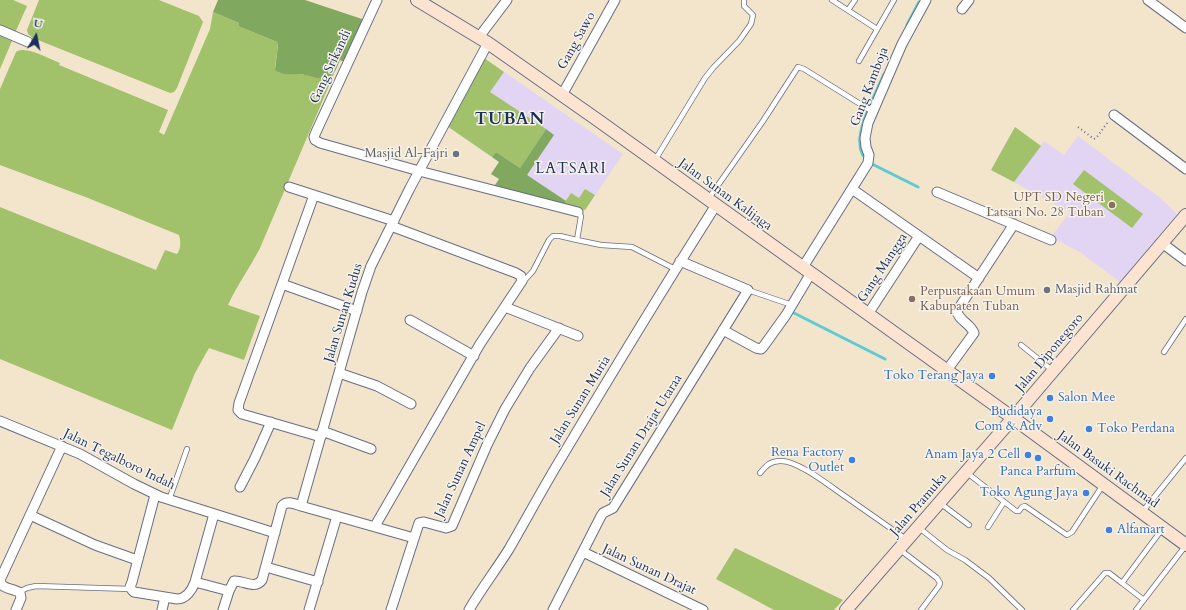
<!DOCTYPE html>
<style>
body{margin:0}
#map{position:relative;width:1186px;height:610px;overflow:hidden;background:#f3e4cc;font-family:Cardo,serif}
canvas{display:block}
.north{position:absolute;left:16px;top:16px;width:40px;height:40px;-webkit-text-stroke:3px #f7f3e8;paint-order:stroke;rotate:10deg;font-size:11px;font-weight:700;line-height:16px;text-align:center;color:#1b2f5e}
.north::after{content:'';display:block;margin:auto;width:14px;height:18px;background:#1b2f5e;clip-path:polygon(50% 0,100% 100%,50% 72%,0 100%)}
</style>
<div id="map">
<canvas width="1186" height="610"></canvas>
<div class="north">U</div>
</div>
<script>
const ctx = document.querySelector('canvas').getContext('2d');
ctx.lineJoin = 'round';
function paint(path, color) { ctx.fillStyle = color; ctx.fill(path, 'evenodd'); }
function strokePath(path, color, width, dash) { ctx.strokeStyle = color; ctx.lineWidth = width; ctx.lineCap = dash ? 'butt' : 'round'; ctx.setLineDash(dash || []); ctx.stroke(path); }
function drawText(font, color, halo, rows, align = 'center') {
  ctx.font = font + ' Cardo,serif'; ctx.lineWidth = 3; ctx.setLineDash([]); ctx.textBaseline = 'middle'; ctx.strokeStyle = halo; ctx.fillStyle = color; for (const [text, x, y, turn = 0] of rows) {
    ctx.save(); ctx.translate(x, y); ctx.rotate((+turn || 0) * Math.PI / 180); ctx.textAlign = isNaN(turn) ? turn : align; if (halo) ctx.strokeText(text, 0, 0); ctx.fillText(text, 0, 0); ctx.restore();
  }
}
const built = new Path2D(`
 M484 58 623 154 585 210 514 193 523 179 447 126Z
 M1015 127 1040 146 1044 141 1064 155 1078 136 1160 198 1177 214 1120 282 1080 252 1051 237 1070 212 991 170Z`);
const green = new Path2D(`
 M0 0H13L27 6 15 33 0 27Z
 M39 0H159L199 16 203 22 177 88 174 92 170 93 33 38 28 34 27 30Z
 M213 12 239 23 238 26 277 42 278 45 275 67 278 72C285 74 292 74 300 74 311 75 323 81 334 74L260 248C250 268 237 285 228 305L260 316 244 360 209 348 195 373 172 430 0 359V207L156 270 165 250 177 254C181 249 181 242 179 235L88 198 0 165V89L16 52C25 45 49 59 60 63L59 65 168 110 159 132 164 135 210 29Z
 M0 36 12 41 0 69Z
 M484 58 504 72 490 92 546 129 520 168 496 152 492 157 447 126Z
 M1015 127 1041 146 1014 182 991 170Z
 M1084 170 1143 214 1132 228 1073 184Z
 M585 189 595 195 585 210 563 205 571 193 579 198Z
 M735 548 843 600 834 610H774L716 579Z`);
const forest = new Path2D(`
 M218 0H305L365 20 346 63 340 60C338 64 336 71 333 74 325 83 309 75 300 74 291 74 283 76 275 70L278 45 277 42 238 26 239 23 213 12Z
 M546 129 554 135 527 175 566 201 563 205 493 188 499 179 491 174 499 162 492 157 496 152 520 168Z`);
const stream = new Path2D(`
 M907 25 919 2
 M870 105 884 74
 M867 112C861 127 853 151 870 163L918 187
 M790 311 885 359`);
const path = new Path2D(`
 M1078 127 1094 139 1097 137 1108 122`);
const service = new Path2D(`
 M832 0 877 29
 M848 10 855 0
 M859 61 894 0
 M655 160 705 78 713 68 739 41 751 24 753 15 744 6V0
 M709 198 763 121 798 67 804 69 873 112
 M578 212 581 216 577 240 601 245 632 247 675 269
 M523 282 533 271 549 240 553 236H560L577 240
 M748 290 792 305
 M1021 345 1052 370
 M1164 352 1186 319
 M966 472 1016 511H1019L1022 507 1025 506 1067 535 1072 532 1103 485
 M760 473C766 466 770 461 780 461 798 460 831 487 846 497 866 511 886 525 906 539
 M169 500 187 449
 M940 503 969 525
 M1143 511 1186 458
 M918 527 947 550 965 560 989 578 1022 610
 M988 527 1004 502
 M899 549 937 578 940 583 939 586 921 610
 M1122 583 1144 600
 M19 592 27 588 36 586 131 589
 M1073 610 1105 573H1109L1122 583 1163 528
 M1136 610 1186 545`);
const minor = new Path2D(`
 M377 0 316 132 314 137 315 140 320 143 419 171 578 212
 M1148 0 1186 28
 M962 9 969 0
 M0 30 28 42
 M479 37 507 0
 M562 95 615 0
 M1114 115 1186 169
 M289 187 394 221
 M852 189 979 278
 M937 192 1051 240
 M314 195 282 284 357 311
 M1162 243 1186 261
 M803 267 868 163 869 155 866 147 865 138 868 123 902 44 926 0
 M282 284 239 403 238 410 242 414 321 437
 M505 307 578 336
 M868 314 919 236
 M410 320 474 356
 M723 330 756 348 761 349 763 347 786 315 811 273
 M947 370 974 333C971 324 958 320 957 311L1014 224
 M339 373 377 386 411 404
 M0 421 80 454 134 484 161 497 275 533
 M322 431 371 449
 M240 487 255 458 271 422
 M155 495 132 582 130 587 132 590 134 592 177 599C186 599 192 590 195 582L214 514
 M301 506 414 538
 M30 515 95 545 137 560
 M375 526 480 344 522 281 521 276 516 273 391 226
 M583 552 703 610
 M266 567 318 582
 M195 582 229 591 234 581C243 580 255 590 262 580L282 506C287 500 295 504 301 506L362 292 371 266 410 188 488 43
 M16 610 21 598 20 593C14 588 1 590 0 580L62 446
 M162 610 165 597
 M223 610 229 591
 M309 610 337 516
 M391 610 419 523 424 522 446 528 452 526 487 445 505 409 530 368 559 328
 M469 610C481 589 496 570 509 549 527 518 544 486 563 455 613 371 664 287 716 205
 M553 610 601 516 603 513 613 508 748 290 680 261`);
const secondary = new Path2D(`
 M417 0 488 43 599 121 1013 418 1186 545
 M846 610 1013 418 1186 215`);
const markers = [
 [456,154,4,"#6b7280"],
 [1112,205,4,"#8d6e63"],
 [1047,290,4,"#6b7280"],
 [912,299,4,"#8d6e63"],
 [992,376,4,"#3f7fe0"],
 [1050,398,4,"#3f7fe0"],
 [1050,419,4,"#3f7fe0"],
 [1089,429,4,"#3f7fe0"],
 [1028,455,4,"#3f7fe0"],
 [1038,458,4,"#3f7fe0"],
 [852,460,4,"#3f7fe0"],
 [1086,493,4,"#3f7fe0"],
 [1109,530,4,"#3f7fe0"]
];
const streetNames = [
 ["Gang Sawo",577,41,-61],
 ["Gang Srikandi",331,67,-65],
 ["Gang Kamboja",870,87,-69],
 ["Jalan Sunan Kalijaga",725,195,36],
 ["Gang Mangga",883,268,-57],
 ["Jalan Sunan Kudus",344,313,-73],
 ["Jalan Diponegoro",1050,353,-50],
 ["Jalan Sunan Muria",581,400,-58],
 ["Jalan Sunan Drajat Utaraa",642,436,-58],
 ["Jalan Tegalboro Indah",119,460,26],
 ["Jalan Sunan Ampel",461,470,-65],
 ["Jalan Basuki Rachmad",1108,470,36],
 ["Jalan Pramuka",919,505,-49],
 ["Jalan Sunan Drajat",649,570,25]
];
const worshipNames = [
 ["Masjid Al-Fajri",448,154],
 ["Masjid Rahmat",1055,290,"left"]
];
const educationNames = [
 ["UPT SD Negeri",1104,198],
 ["Latsari No. 28 Tuban",1104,213],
 ["Perpustakaan Umum",920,292,"left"],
 ["Kabupaten Tuban",920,307,"left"]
];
const shopNames = [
 ["Toko Terang Jaya",984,376],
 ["Salon Mee",1058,398,"left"],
 ["Budidaya",1042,412],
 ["Com & Adv",1042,427],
 ["Toko Perdana",1097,429,"left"],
 ["Rena Factory",844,453],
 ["Outlet",844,468],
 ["Anam Jaya 2 Cell",1020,455],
 ["Panca Parfum",1038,472,"center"],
 ["Toko Agung Jaya",1078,493],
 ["Alfamart",1117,530,"left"]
];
const quarterNames = [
 ["LATSARI",571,170]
];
const districtNames = [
 ["TUBAN",510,120]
];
paint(built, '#e2d4f3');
paint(green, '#a1c26b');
paint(forest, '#80a85f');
strokePath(stream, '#5dcbd2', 3);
strokePath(service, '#676e84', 6);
strokePath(minor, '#676e84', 11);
strokePath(secondary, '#676e84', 14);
strokePath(path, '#676e84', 2, [1, 3]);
strokePath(service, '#fff', 4.5);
strokePath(minor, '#fff', 9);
strokePath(secondary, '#fde4d0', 12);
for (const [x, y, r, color] of markers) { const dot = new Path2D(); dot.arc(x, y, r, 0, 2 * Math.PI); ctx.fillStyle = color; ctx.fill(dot); strokePath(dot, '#f7f3e8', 1.5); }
drawText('13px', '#1b2f5e', '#f7f3e8', streetNames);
drawText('13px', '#5b616d', '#f7f3e8', worshipNames, 'right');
drawText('13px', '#785e54', '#f7f3e8', educationNames, 'right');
drawText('13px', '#366cbe', '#f7f3e8', shopNames, 'right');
ctx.letterSpacing = '1px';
drawText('15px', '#1b2f5e', '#f7f3e8', quarterNames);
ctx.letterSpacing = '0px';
ctx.letterSpacing = '1px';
drawText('bold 17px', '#1b2f5e', '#f7f3e8', districtNames);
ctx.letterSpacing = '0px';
</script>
